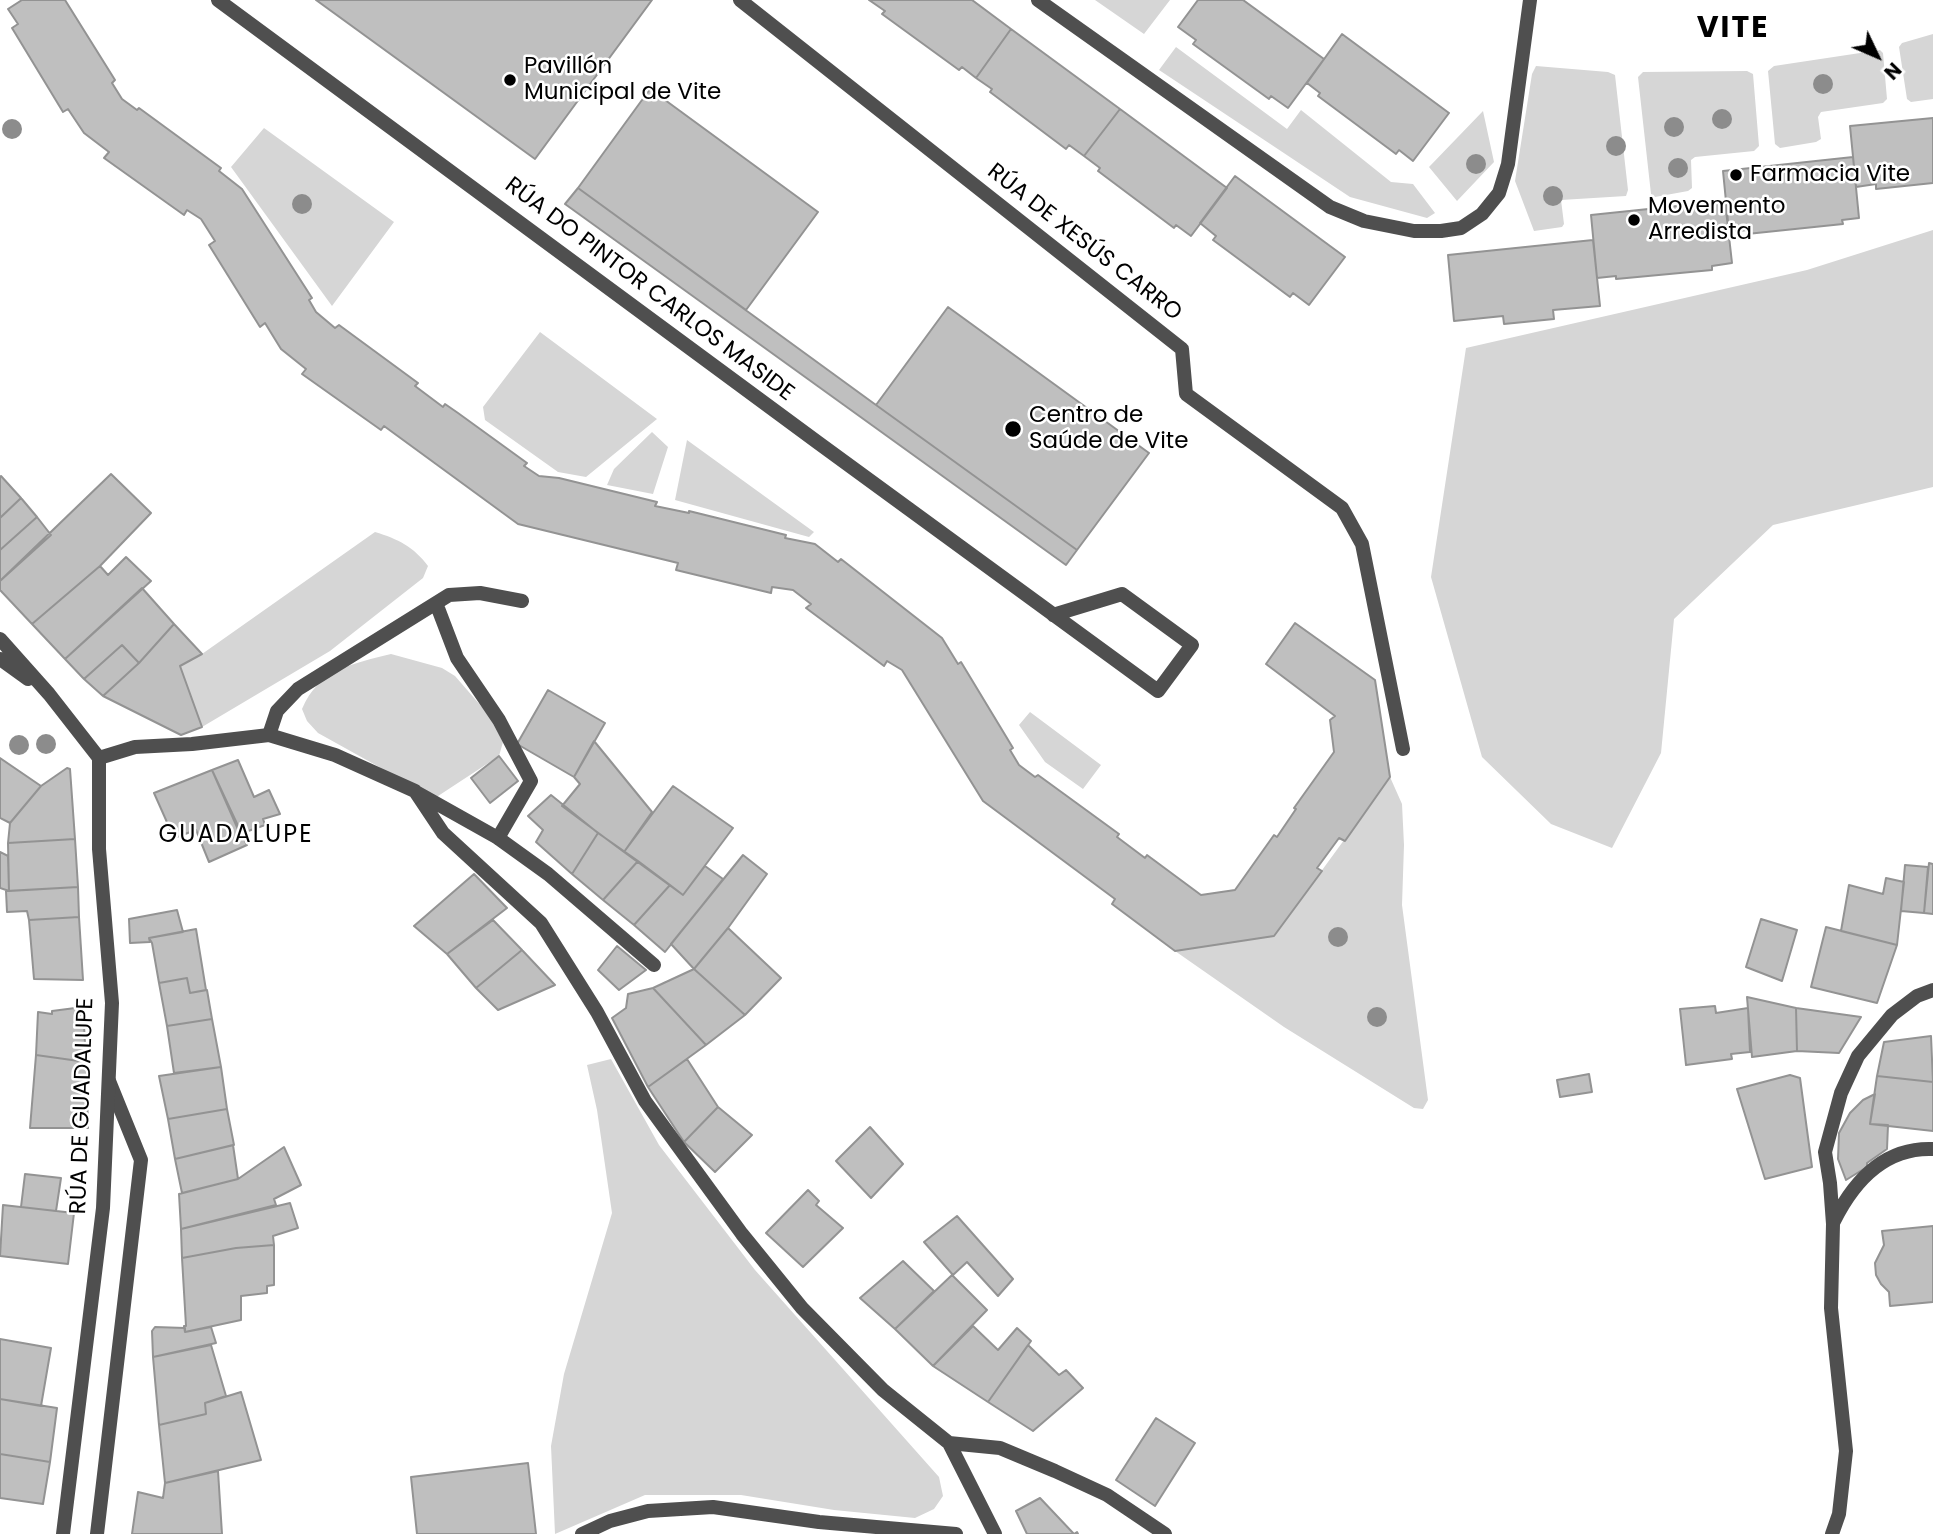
<!DOCTYPE html>
<meta charset="utf-8">
<style>
body{margin:0}
#map{position:relative;width:1933px;height:1534px;overflow:hidden;background:#fff;font-family:Poppins,sans-serif}
canvas{display:block}
.north{position:absolute;left:1842px;top:21px;width:70px;height:70px;-webkit-text-stroke:5px #fff;paint-order:stroke;rotate:134deg;font-size:19px;font-weight:700;line-height:28px;text-align:center;color:#000}
.north::after{content:'';display:block;margin:auto;width:24px;height:32px;background:#000;clip-path:polygon(50% 0,100% 100%,50% 72%,0 100%)}
</style>
<div id="map">
<canvas width="1933" height="1534"></canvas>
<div class="north">N</div>
</div>
<script>
const ctx = document.querySelector('canvas').getContext('2d');
ctx.lineJoin = 'round';
function paint(path, color) { ctx.fillStyle = color; ctx.fill(path, 'evenodd'); }
function strokePath(path, color, width, dash) { ctx.strokeStyle = color; ctx.lineWidth = width; ctx.lineCap = dash ? 'butt' : 'round'; ctx.setLineDash(dash || []); ctx.stroke(path); }
function drawText(font, color, halo, rows, align = 'center') {
  ctx.font = font + ' Poppins,sans-serif'; ctx.lineWidth = 5; ctx.setLineDash([]); ctx.textBaseline = 'middle'; ctx.strokeStyle = halo; ctx.fillStyle = color; for (const [text, x, y, turn = 0] of rows) {
    ctx.save(); ctx.translate(x, y); ctx.rotate((+turn || 0) * Math.PI / 180); ctx.textAlign = isNaN(turn) ? turn : align; if (halo) ctx.strokeText(text, 0, 0); ctx.fillText(text, 0, 0); ctx.restore();
  }
}
const green = new Path2D(`
 M1095 0H1170L1144 34Z
 M1933 34V99L1911 102 1907 99 1899 47 1902 43Z
 M1176 47 1287 129 1301 110 1391 182 1413 184 1435 213 1427 218 1350 197 1159 70Z
 M1880 50 1883 53 1887 99 1883 103 1821 112 1818 117 1821 139 1816 142 1780 148 1775 144 1768 71 1774 66Z
 M1536 66 1608 72 1615 75 1628 190 1626 196 1561 200 1564 224 1562 227 1534 231 1515 181 1532 74Z
 M1747 71 1753 74 1759 146 1754 151 1695 157 1691 160 1692 188 1688 191 1655 197 1651 194 1638 77 1643 72Z
 M1483 111 1494 162 1457 201 1429 167Z
 M264 128 394 222 332 306 231 167Z
 M1933 230V487L1773 525 1674 619 1661 753 1612 848 1551 824 1482 757 1431 577 1466 348 1807 270Z
 M540 332 657 419 586 477 558 472 485 420 483 407Z
 M652 432 668 447 653 494 607 485 614 469Z
 M687 440 814 532 809 537 675 500Z
 M375 532C398 539 414 547 428 566L423 578 330 651 202 727 180 666 202 654Z
 M391 654 442 668 455 676 488 714 503 742 499 756 435 798 318 733 307 721 302 709C319 669 352 664 391 654Z
 M1030 712 1101 765 1083 789 1045 762 1019 725Z
 M1390 777 1402 804 1404 845 1402 905 1428 1100 1423 1109 1414 1108 1284 1027 1175 951 1274 936Z
 M611 1059 659 1145 755 1270 939 1477 943 1496 934 1509 915 1518 834 1510 741 1495H645L555 1534 551 1446 564 1374 612 1213 597 1110 587 1065Z`);
const building = new Path2D(`
 M22 0H65L115 80 112 83 122 99 137 110 139 108 221 168 219 171 242 189 312 298 309 300 316 312 335 328 339 325 418 383 415 386 443 407 445 404 458 413 527 463 524 466 539 476 559 478 657 502 655 506 689 513V511L786 535 785 538 815 544 838 562 841 559 942 638 958 664 961 662 1013 748 1010 750 1019 765 1035 777 1038 775 1119 834 1117 837 1145 858 1147 855 1201 895 1235 890 1274 835 1277 837 1296 809 1294 808 1334 752 1330 720 1335 716 1266 664 1295 623 1375 680 1390 777 1345 841 1339 838 1317 868 1322 871 1274 936 1175 951 1112 904 1115 899 983 801 902 670 887 661 884 666 806 608 811 604 793 590 772 587 771 593 676 570 678 563 518 524 384 426 381 430 302 374 306 369 281 349 265 323 260 327 209 245 215 241 201 219 187 210 184 215 104 158 109 152 84 133 68 109 63 112 12 28 18 24 8 9Z
 M316 0H652L535 159Z
 M869 0H972L1011 29 976 78 962 67 959 70 882 14 885 11Z
 M1198 0H1243L1324 59 1288 108 1271 96 1269 99 1193 44 1196 40 1178 27Z
 M1011 29 1120 109 1084 156 1069 145 1066 149 990 92 992 89 976 78Z
 M1342 34 1449 113 1413 161 1399 150 1396 154 1318 96 1320 93 1307 83Z
 M650 89 818 212 746 310 578 188Z
 M1120 109 1227 188 1191 236 1176 225 1174 228 1098 171 1100 168 1084 156Z
 M1933 118V183L1876 189V184L1856 187 1850 126Z
 M1853 157 1859 218 1842 220 1843 224 1747 234V230L1729 232 1723 171Z
 M1235 176 1345 257 1309 305 1293 293 1290 297 1213 240 1216 236 1200 223Z
 M578 188 876 405 1077 550 1066 565 565 204Z
 M1725 201 1732 263 1712 266V270L1616 279V276L1597 278 1591 215Z
 M1593 240 1600 306 1553 310 1554 319 1504 324 1503 316 1454 321 1448 255Z
 M948 307 1149 453 1077 550 876 405Z
 M111 474 151 513 100 566 32 624 0 590V581Z
 M1 476 21 498 0 518V477Z
 M21 498 37 517 0 550V518Z
 M37 517 51 535 0 581V550Z
 M126 557 151 581 65 659 32 624 100 566 108 575Z
 M142 588 174 624 139 663 122 645 84 679 65 659Z
 M174 624 202 654 180 666 202 727 181 735 103 696 139 663Z
 M122 645 139 663 103 696 84 679Z
 M548 690 605 723 574 777 517 744Z
 M594 741 652 812 624 852 562 806 580 784 574 777Z
 M499 756 518 781 490 803 471 778Z
 M0 758 41 786 10 823 0 818Z
 M238 760 254 797 269 790 280 814 263 819 265 825 240 834 212 770Z
 M67 768 70 769 75 839 8 843 10 823 41 786Z
 M212 770 247 845 209 862 196 830 174 838 154 793Z
 M673 786 733 828 683 895 624 852Z
 M551 795 598 833 572 874 536 842 543 830 528 816Z
 M598 833 638 861 603 900 572 874Z
 M75 839 78 887 9 891 8 843Z
 M0 852 8 856 9 891 0 888Z
 M743 855 767 874 728 928 694 969 671 944Z
 M638 861 670 885 634 925 603 900Z
 M1929 863 1933 864V914L1924 913Z
 M1905 865 1928 867 1924 913 1901 911Z
 M705 866 723 879 665 952 634 925 670 885 683 895Z
 M474 874 507 908 447 954 414 926Z
 M1886 878 1904 882 1897 945 1841 931 1849 885 1883 894Z
 M78 887 79 917 29 920 27 911 7 912 6 891Z
 M177 910 183 932 149 938 150 942 130 943 129 919Z
 M79 917 83 980 34 979 29 920Z
 M1761 919 1797 930 1782 981 1746 967Z
 M493 920 522 950 476 988 447 954Z
 M1826 927 1897 945 1877 1003 1811 987Z
 M728 928 781 978 745 1015 694 969Z
 M196 929 206 990 190 993 187 978 159 983 152 943 149 938Z
 M617 946 646 970 619 990 598 970Z
 M522 950 555 985 498 1010 476 988Z
 M694 969 745 1015 706 1045 653 988Z
 M187 978 190 993 207 990 212 1019 167 1026 159 983Z
 M653 988 706 1045 648 1087 612 1018 626 1008 628 994Z
 M1747 997 1796 1008 1797 1051 1752 1057Z
 M1715 1006 1716 1013 1748 1008 1750 1052 1731 1054 1732 1059 1686 1065 1680 1009Z
 M83 1007 86 1062 36 1055 38 1012 52 1014V1011Z
 M1796 1008 1861 1017 1839 1053 1797 1051Z
 M212 1019 221 1067 174 1073 167 1026Z
 M1931 1036 1933 1082 1877 1076 1884 1042Z
 M36 1055 86 1062 88 1128H30Z
 M687 1059 718 1107 684 1142 648 1087Z
 M221 1067 227 1109 168 1119 159 1076Z
 M1589 1074 1592 1092 1560 1097 1557 1080Z
 M1790 1075 1800 1078 1812 1167 1765 1179 1737 1089Z
 M1877 1076 1933 1082V1131L1870 1124Z
 M1875 1094 1870 1124 1888 1125 1887 1149 1867 1163V1167L1846 1180 1838 1159 1839 1133 1850 1113 1863 1100Z
 M718 1107 752 1135 715 1172 684 1142Z
 M227 1109 234 1145 175 1159 168 1119Z
 M870 1127 903 1164 871 1198 836 1161Z
 M233 1145 238 1179 182 1193 175 1159Z
 M284 1147 301 1185 274 1199 276 1205 181 1229 179 1194 238 1179Z
 M25 1174 61 1178 56 1211 21 1207Z
 M808 1190 819 1201 816 1205 843 1228 803 1267 766 1233Z
 M290 1203 298 1228 273 1236 274 1245 236 1248 182 1258 181 1229Z
 M3 1205 74 1213 68 1264 0 1256Z
 M957 1216 1013 1279 998 1296 967 1262 953 1275 924 1242Z
 M1933 1226V1302L1890 1306 1889 1292 1881 1284 1876 1275 1875 1263 1884 1245 1882 1231Z
 M274 1245V1285L267 1286V1293L241 1296V1320L185 1332 184 1326H186L182 1258 236 1248Z
 M903 1261 934 1291 895 1329 860 1298Z
 M952 1275 987 1310 933 1366 895 1329Z
 M973 1326 998 1350 1017 1328 1031 1341 988 1402 933 1366Z
 M155 1327 185 1328V1332L211 1327 216 1343 153 1357 152 1331Z
 M0 1339 51 1348 41 1406 0 1399Z
 M211 1345 226 1396 205 1403 206 1414 159 1425 153 1357Z
 M1028 1345 1059 1375 1066 1370 1083 1388 1033 1431 988 1402Z
 M241 1392 261 1460 165 1483 159 1425 206 1414 205 1403Z
 M0 1399 57 1408 50 1462 0 1454Z
 M1156 1418 1195 1443 1155 1506 1116 1480Z
 M0 1454 50 1462 43 1504 0 1498Z
 M528 1463 536 1534H417L411 1477Z
 M218 1471 222 1534H132L138 1492 163 1498 165 1483Z
 M1040 1498 1074 1534 1077 1532 1078 1534H1027L1016 1511Z`);
const lane = new Path2D(`
 M436 603 457 658 499 720 531 781 498 838
 M269 735 277 711 298 689 449 595 480 593 522 601
 M97 1534 141 1160 109 1081`);
const street = new Path2D(`
 M218 0C531 230 843 463 1158 691L1192 645 1122 594 1053 615
 M740 0 1182 349 1186 394 1342 508 1362 544 1403 749
 M1038 0 1330 207 1364 221 1414 231H1441L1461 228 1482 214 1499 193 1508 164 1530 0
 M0 639 49 694 99 758V849L112 1003 103 1208 63 1534
 M0 659 28 679
 M99 758 135 747 192 744 269 735 335 755 415 791 443 833 541 923 597 1012 645 1101 742 1234 802 1308 883 1390 949 1443 995 1534
 M416 792 498 838 548 874 654 965
 M1834 1221C1854 1181 1885 1147 1933 1149
 M949 1443 1000 1448 1055 1471 1107 1495 1165 1534
 M582 1534 610 1521 648 1511 713 1507 819 1522 956 1534
 M1832 1534 1839 1514 1846 1451 1831 1308 1833 1224 1830 1183 1825 1152 1841 1093 1858 1056 1892 1015 1917 996 1933 990`);
const trees = [
 [1823,84],
 [1722,119],
 [1674,127],
 [12,129],
 [1616,146],
 [1476,164],
 [1678,168],
 [1553,196],
 [302,204],
 [46,744],
 [19,745],
 [1338,937],
 [1377,1017]
];
const markers = [
 [510,80,7,"#000"],
 [1736,175,7,"#000"],
 [1634,220,7,"#000"],
 [1013,429,9,"#000"]
];
const poiNames = [
 ["Pavillón",524,67],
 ["Municipal de Vite",524,93],
 ["Farmacia Vite",1750,175],
 ["Movemento",1648,207],
 ["Arredista",1648,233],
 ["Centro de",1029,416],
 ["Saúde de Vite",1029,442]
];
const streetNames = [
 ["RÚA DE XESÚS CARRO",1084,243,38],
 ["RÚA DO PINTOR CARLOS MASIDE",649,290,37],
 ["RÚA DE GUADALUPE",83,1106,-88]
];
const neighbourhoodNames = [
 ["GUADALUPE",236,836]
];
const districtNames = [
 ["VITE",1733,29]
];
paint(green, '#d6d6d6');
paint(building, '#bfbfbf');
strokePath(building, '#939393', 2);
strokePath(lane, '#4f4f4f', 14);
strokePath(street, '#4f4f4f', 14);
ctx.fillStyle = '#8c8c8c';
for (const [x, y] of trees) { ctx.beginPath(); ctx.arc(x, y, 10, 0, 2 * Math.PI); ctx.fill(); }
for (const [x, y, r, color] of markers) { const dot = new Path2D(); dot.arc(x, y, r, 0, 2 * Math.PI); ctx.fillStyle = color; ctx.fill(dot); strokePath(dot, '#fff', 2.5); }
drawText('23px', '#000', '#fff', poiNames, 'left');
drawText('23px', '#000', '#fff', streetNames);
ctx.letterSpacing = '2px';
drawText('24px', '#000', '#fff', neighbourhoodNames);
ctx.letterSpacing = '0px';
ctx.letterSpacing = '2px';
drawText('bold 30px', '#000', '#fff', districtNames);
ctx.letterSpacing = '0px';
</script>
